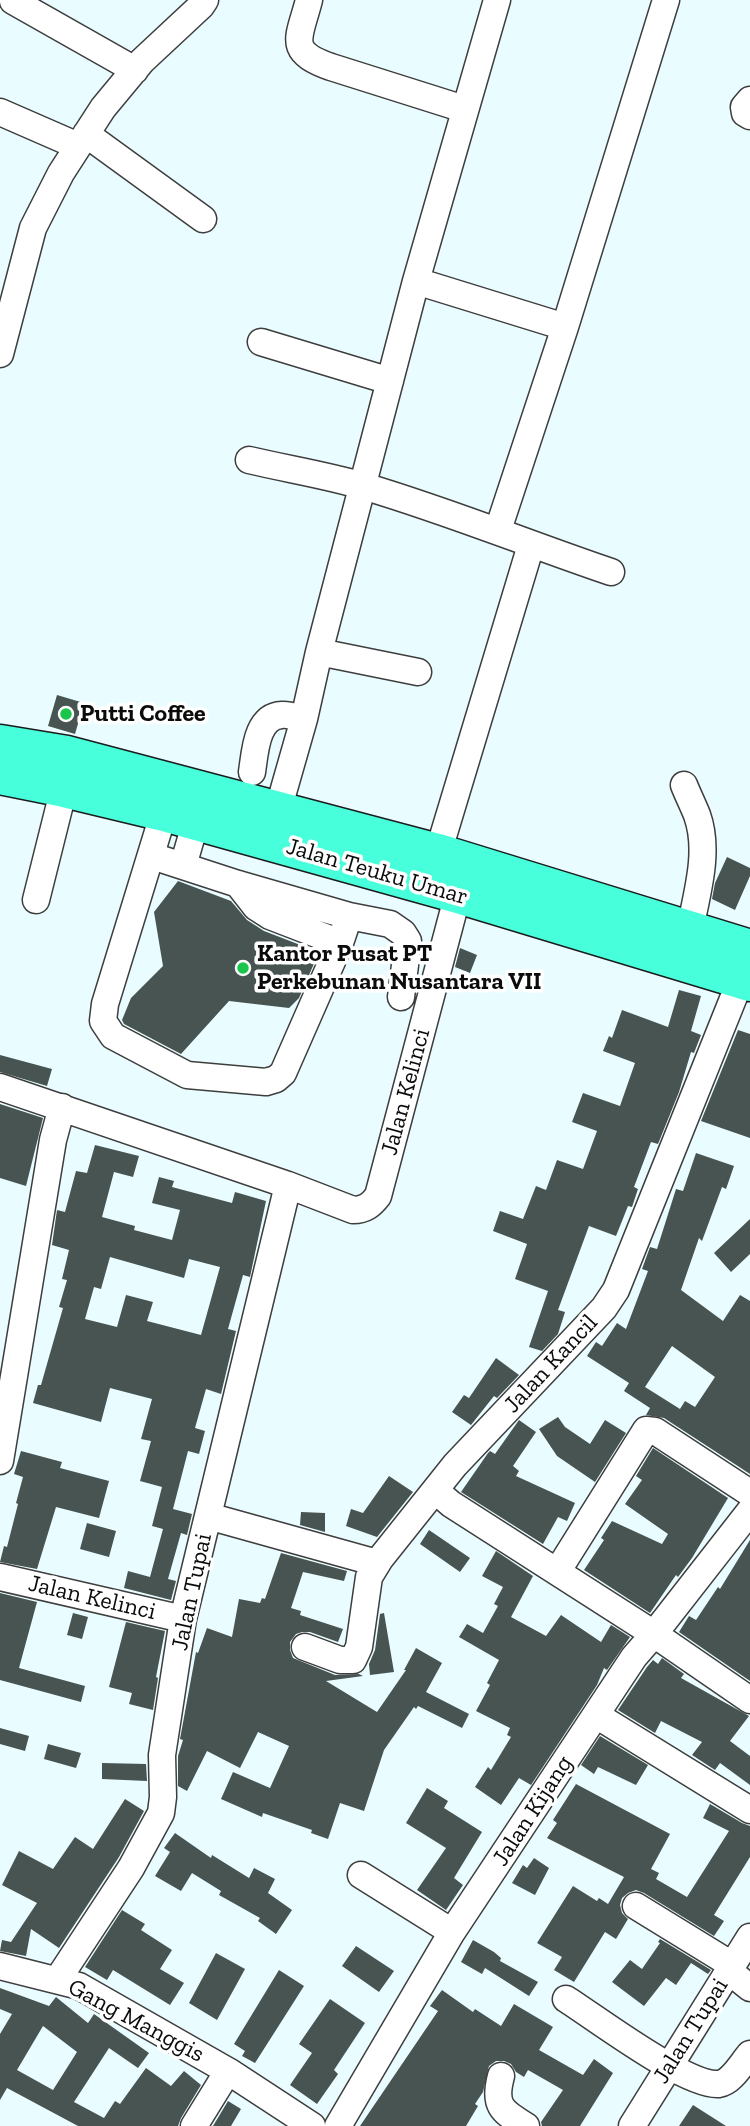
<!DOCTYPE html>
<style>
body{margin:0}
canvas{display:block;background:#e9fcff}
</style>
<canvas width="750" height="2126"></canvas>
<script>
const ctx = document.querySelector('canvas').getContext('2d');
ctx.lineJoin = 'round';
function paint(path, color) { ctx.fillStyle = color; ctx.fill(path, 'evenodd'); }
function strokePath(path, color, width, dash) { ctx.strokeStyle = color; ctx.lineWidth = width; ctx.lineCap = dash ? 'butt' : 'round'; ctx.setLineDash(dash || []); ctx.stroke(path); }
function drawText(font, color, halo, rows, align = 'center') {
  ctx.font = font + ' "Zilla Slab",serif'; ctx.lineWidth = 7; ctx.setLineDash([]); ctx.textBaseline = 'middle'; ctx.strokeStyle = halo; ctx.fillStyle = color; for (const [text, x, y, turn = 0] of rows) {
    ctx.save(); ctx.translate(x, y); ctx.rotate((+turn || 0) * Math.PI / 180); ctx.textAlign = isNaN(turn) ? turn : align; if (halo) ctx.strokeText(text, 0, 0); ctx.fillText(text, 0, 0); ctx.restore();
  }
}
const building = new Path2D(`
 M57 695 84 703 75 734 48 726Z
 M727 857 750 868V876L735 910 712 899 715 883Z
 M178 881 231 901 247 920 264 931 303 946 316 959 299 998 289 1008 229 1001 181 1054 124 1024 122 1020 131 998 163 966 154 912Z
 M460 948 477 955 470 973 455 967Z
 M679 990 701 996 691 1031 701 1035 694 1053 691 1052 679 1092 658 1144 651 1142 634 1187 638 1189 632 1207 628 1206 616 1236 589 1226 558 1310 565 1312 558 1334 542 1351 529 1347 548 1291 515 1279 527 1244 493 1231 500 1211 523 1219 536 1186 546 1190 557 1160 583 1169 597 1131 572 1122 583 1093 620 1106 635 1063 603 1051 609 1036 612 1038 622 1010 668 1027Z
 M738 1030 750 1034V1138L701 1121Z
 M0 1055 52 1069 47 1086 0 1072Z
 M0 1104 43 1118 26 1186 0 1178Z
 M95 1145 139 1156 133 1177 114 1172 102 1217 135 1226 134 1230 172 1240 180 1210 152 1203 159 1177 174 1181 172 1187 232 1203 235 1192 266 1201 250 1277 243 1275 228 1329 236 1331 221 1394 206 1389 195 1428 205 1431 199 1454 188 1451 173 1509 192 1514 187 1535 181 1533 168 1579 176 1581 171 1600 124 1588 128 1571 150 1577 163 1529 152 1526 162 1487 140 1481 151 1441 141 1439 152 1399 110 1388 101 1422 33 1403 38 1385H41L63 1308 59 1307 67 1280 62 1279 69 1250 52 1245 57 1210 65 1212 76 1171 87 1173ZM110 1257 184 1278 189 1259 220 1267 201 1335 147 1321 153 1302 126 1295 117 1327 85 1319 94 1287 101 1289Z
 M696 1153 734 1166 726 1189 722 1187 702 1241 699 1238 681 1290 723 1321 740 1295 750 1301V1474L664 1418 646 1415 650 1408 624 1391 629 1383 587 1356 596 1342 602 1346 617 1323 626 1329 648 1271 642 1269 650 1247 657 1249 676 1189 683 1191ZM672 1346 715 1377 695 1407 685 1401 680 1409 645 1387Z
 M750 1219V1254L731 1272 714 1253Z
 M496 1358 519 1375 497 1398 494 1396 471 1425 452 1412 464 1395 469 1398Z
 M558 1417 565 1427 590 1444 605 1420 626 1433 595 1482 557 1456 539 1429Z
 M519 1420 536 1432 513 1466 519 1471 516 1476 575 1503 567 1521 558 1517 543 1544 461 1492 488 1453 490 1451 495 1454Z
 M653 1448 728 1498 692 1558 678 1577 676 1575 650 1613 584 1570 604 1540 601 1538 612 1521 662 1544 668 1534 625 1504 642 1480 636 1476Z
 M21 1451 62 1462 60 1468 109 1481 99 1518 56 1507 37 1569 0 1562 4 1546 7 1547 18 1504 16 1503 23 1477 14 1474Z
 M389 1476 413 1492 377 1537 346 1526 351 1509 363 1513Z
 M301 1512 325 1513V1532L300 1525Z
 M87 1523 116 1531 109 1557 80 1549Z
 M429 1530 470 1558 460 1572 420 1544Z
 M750 1540V1681L679 1632 689 1616 696 1620 718 1587 720 1589Z
 M496 1551 533 1576 511 1617 546 1636 561 1615 601 1642 611 1625 630 1637 607 1670 604 1668 597 1685 531 1785 519 1778 501 1805 475 1787 488 1767 491 1770 511 1737 507 1735 510 1728 476 1711 490 1685 487 1683 499 1660 459 1637 467 1624 483 1633 498 1606 494 1604 503 1587 482 1576Z
 M281 1553 347 1571 344 1581 303 1572 291 1608 301 1611 300 1615 343 1629 338 1642 310 1632H302L296 1634 290 1642V1650L293 1658 335 1675 359 1674 363 1676 326 1681 377 1712 406 1670H404L416 1648 442 1663 426 1692 469 1714 462 1728 418 1706 416 1709 414 1707 384 1750 364 1811 340 1803 328 1839 311 1833 312 1830 263 1813 262 1817 221 1799 233 1772 270 1788 289 1746 258 1732 240 1768 207 1751 187 1791 178 1786V1756L183 1740 180 1739 196 1652 198 1653 207 1628 232 1637 239 1599 260 1603 262 1598 265 1599Z
 M0 1593 37 1602 19 1668 85 1686 81 1702 0 1680Z
 M73 1613 88 1617 82 1639 67 1635Z
 M384 1613 394 1672 370 1675 369 1664 375 1650 380 1614Z
 M126 1622 165 1631 156 1677 158 1678 153 1710 129 1704 132 1693 109 1687Z
 M662 1658 684 1674 681 1678 749 1716 730 1741 750 1756V1785L720 1763 715 1770 692 1755 702 1742 661 1721 655 1733 618 1710 647 1667 653 1660 658 1664Z
 M0 1728 29 1736 25 1751 0 1744Z
 M600 1736 648 1765 636 1785 598 1767 594 1774 581 1765Z
 M48 1744 81 1753 76 1768 44 1759Z
 M102 1763 146 1764 147 1781 102 1779Z
 M576 1784 670 1834 651 1869 659 1873 656 1879 687 1897 729 1831 703 1818 710 1804 742 1823 750 1826V1857L714 1915 724 1921 714 1936 644 1893 636 1890 628 1893 622 1898 620 1905 622 1913 628 1919 616 1939 605 1932 574 1982 554 1970 562 1957 537 1943 573 1886 597 1901 599 1898 608 1904 624 1877 547 1838 557 1823 553 1820Z
 M427 1788 448 1801 444 1808 482 1832 454 1878 463 1885 446 1910 417 1890 446 1848 406 1823Z
 M125 1799 144 1811 119 1857 59 1948 31 1929 26 1956 0 1951 2 1940 11 1942 37 1903 2 1885 19 1851 53 1869 75 1837 93 1849Z
 M175 1833 211 1858 212 1855 249 1878 254 1868 275 1879 268 1893 292 1910 276 1934 258 1921 260 1918 219 1895 221 1891 192 1873 181 1891 155 1876 170 1852 164 1848Z
 M534 1858 549 1868 535 1895 512 1883 523 1865 527 1868Z
 M122 1910 145 1924 141 1930 172 1950 160 1969 184 1983 170 2005 113 1970 107 1980 85 1967Z
 M660 1939 711 1970 708 1974 691 1963 676 1985 666 1978 644 2006 612 1982 630 1960 642 1969 660 1943 658 1942Z
 M473 1940 494 1952 501 1958 500 1961 538 1982 529 1996 485 1968 482 1974 461 1962Z
 M356 1946 394 1971 379 1992 342 1966Z
 M216 1953 245 1969 217 2020 189 2003Z
 M279 1970 304 1986 255 2063 242 2056 245 2051 234 2044Z
 M0 1988 49 2006 56 1997 88 2023 94 2014 149 2053 138 2068 109 2048 74 2102 104 2118 115 2101 120 2104 146 2068 171 2086 184 2071 201 2085 181 2118 178 2126H78L7 2088 0 2100V2034L12 2014 0 2009ZM43 2026 77 2052 53 2090 17 2070Z
 M442 1990 473 2012 475 2009 501 2026 514 2004 553 2027 539 2050 583 2075 594 2059 613 2073 580 2126H542L541 2122 563 2090 528 2070 524 2077 516 2072 511 2064 504 2061H496L489 2066 483 2092 475 2104 478 2106 466 2126H360L438 2011 430 2006Z
 M330 1999 365 2023 334 2070 338 2074 317 2104 290 2085 312 2053 299 2044Z
 M228 2101 241 2109 231 2126H213Z
 M693 2105 726 2126H679Z`);
const minor = new Path2D(`
 M309 0C299 39 286 51 331 67L464 109
 M13 1 135 70
 M750 100 744 107 745 113 750 116
 M0 112 78 146
 M86 134 203 219
 M416 281 565 327
 M261 342 390 381
 M0 354 33 228 61 173 103 108 142 61 201 6 205 0
 M249 460C287 469 326 475 363 486 448 511 528 544 611 572
 M498 530 565 327 666 0
 M319 652 418 672
 M252 772C255 753 256 716 282 715 289 714 298 718 304 719
 M684 785C688 795 693 805 697 815 710 851 697 893 690 929
 M278 810 304 719 319 652 416 281 497 0
 M164 812 105 1004 103 1021 113 1036 187 1075 266 1082 276 1079 283 1073 340 943 349 916
 M438 853 531 545
 M152 856 238 884 349 916 390 924 403 933 408 941 401 997
 M183 866 196 821
 M238 884 256 907 270 916 340 943
 M36 900 64 788
 M0 1087 288 1185 353 1210C365 1210 371 1205 378 1196L458 894
 M0 1461 53 1140 62 1107
 M436 1491 451 1504 654 1634 750 1700
 M208 1516 377 1563
 M557 1572 646 1430 655 1431 750 1493
 M0 1577 183 1619
 M305 1647 340 1660H353L359 1647 369 1577 380 1559 455 1465 604 1308 616 1290 741 979
 M596 1715 750 1810
 M361 1875 452 1932
 M636 1906 732 1965
 M0 1966 79 1986 228 2071 312 2126
 M729 1971 750 1988
 M58 1979 131 1868 161 1813 163 1797 162 1755 183 1619 288 1185
 M566 1999C596 2018 687 2087 719 2084 732 2082 742 2063 750 2054
 M501 2076C493 2106 502 2111 526 2126
 M194 2126 228 2071
 M338 2126 452 1932 634 1657 654 1634 750 1511
 M632 2126 750 1937`);
const highway = new Path2D(`
 M0 744 67 755 438 853 750 949
 M0 775 64 788 164 812 458 894 750 982`);
const markers = [
 [66,714,7,"#19c54b"],
 [243,968,7,"#19c54b"]
];
const poiNames = [
 ["Putti Coffee",80,714],
 ["Kantor Pusat PT",257,954],
 ["Perkebunan Nusantara VII",257,982]
];
const streetNames = [
 ["Jalan Teuku Umar",377,872,16],
 ["Jalan Kelinci",406,1092,-75],
 ["Jalan Kancil",551,1364,-47],
 ["Jalan Tupai",192,1592,-78],
 ["Jalan Kelinci",92,1598,13],
 ["Jalan Kijang",533,1811,-57],
 ["Gang Manggis",136,2021,28],
 ["Jalan Tupai",691,2031,-58]
];
paint(building, '#475451');
strokePath(minor, '#3e3e3e', 29);
strokePath(highway, '#1c1c1c', 41);
strokePath(minor, '#fff', 26);
strokePath(highway, '#47ffda', 38);
for (const [x, y, r, color] of markers) { const dot = new Path2D(); dot.arc(x, y, r, 0, 2 * Math.PI); ctx.fillStyle = color; ctx.fill(dot); strokePath(dot, '#fff', 2.5); }
drawText('bold 24px', '#0b0b0b', '#fff', poiNames, 'left');
drawText('24px', '#0b0b0b', '#fff', streetNames);
</script>
